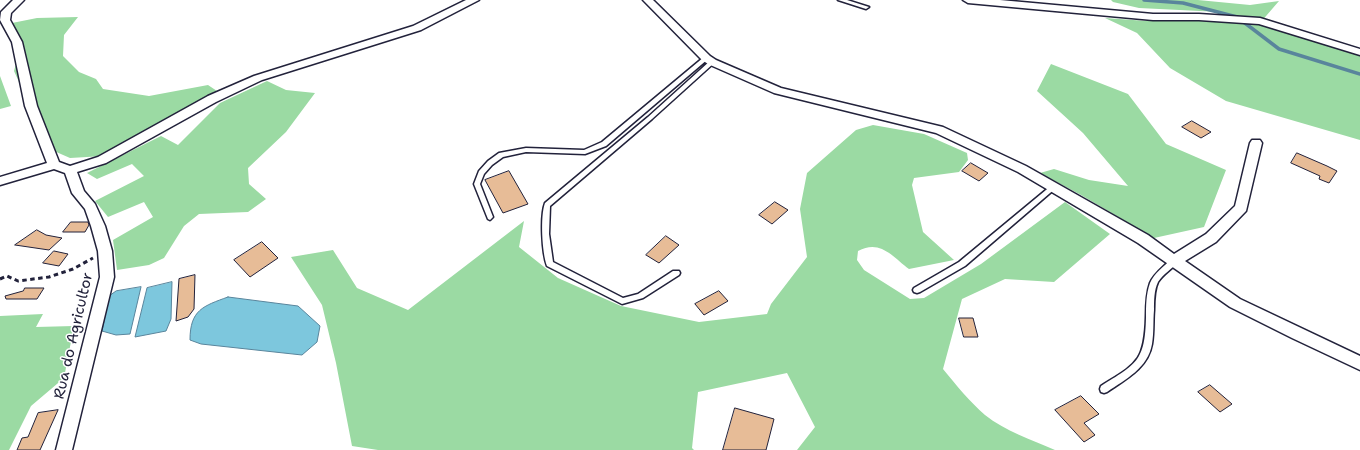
<!DOCTYPE html>
<style>
body{margin:0}
canvas{display:block;background:#fff}
</style>
<canvas width="1360" height="450"></canvas>
<script>
const ctx = document.querySelector('canvas').getContext('2d');
ctx.lineJoin = 'round';
function paint(path, color) { ctx.fillStyle = color; ctx.fill(path, 'evenodd'); }
function strokePath(path, color, width, dash) { ctx.strokeStyle = color; ctx.lineWidth = width; ctx.lineCap = dash ? 'butt' : 'round'; ctx.setLineDash(dash || []); ctx.stroke(path); }
function drawText(font, color, halo, rows, align = 'center') {
  ctx.font = font + ' "Shantell Sans",sans-serif'; ctx.lineWidth = 3; ctx.setLineDash([]); ctx.textBaseline = 'middle'; ctx.strokeStyle = halo; ctx.fillStyle = color; for (const [text, x, y, turn = 0] of rows) {
    ctx.save(); ctx.translate(x, y); ctx.rotate((+turn || 0) * Math.PI / 180); ctx.textAlign = isNaN(turn) ? turn : align; if (halo) ctx.strokeText(text, 0, 0); ctx.fillText(text, 0, 0); ctx.restore();
  }
}
const green = new Path2D(`
 M1111 0H1198L1250 5 1279 1 1260 23 1360 54V140L1226 101 1170 68 1137 33 1105 18 1147 21 1224 20 1220 12 1139 8 1113 2Z
 M78 17 64 35 63 56 79 72 96 79 103 89 149 96 208 85 217 91 104 156 70 158 54 151 28 102 14 71 22 42 7 24 37 18Z
 M1051 64 1128 94 1166 144 1226 170 1204 227 1154 238 1081 195 1040 173 1054 169 1089 180 1128 186 1083 133 1037 91Z
 M0 76 11 106 0 109Z
 M267 81 286 90 315 93 286 132 248 168 249 184 266 199 248 212 199 214 184 226 164 258 149 265 117 270 113 240 153 217 144 202 108 217 95 201 144 176 132 164 97 179 87 173 161 136 178 145 220 103Z
 M873 125 924 134 967 153 968 160 959 172 914 178 912 185 923 232 954 260 909 269C892 256 880 239 858 251L857 260 864 270 910 299 924 298 981 264 1065 202 1110 234 1054 282 1005 279 962 299 943 369C956 385 970 402 985 415 1005 431 1032 440 1055 450H797L815 427 787 373 698 392 692 448 694 450H378L352 446 336 363 322 305 291 257 333 250 357 288 408 310 524 221 519 247 558 278 621 306 699 322 767 314 771 304 807 257 800 209 807 173 856 130Z
 M43 314 36 327 74 326 64 378 31 406 9 450H0V316Z`);
const water = new Path2D(`
 M172 282 171 319 166 331 135 337 147 288Z
 M141 287 130 334 116 335 102 331 109 296 116 291Z
 M228 297 298 306 320 326 317 342 302 355 201 344 190 340C190 310 203 306 228 297Z`);
const stream = new Path2D(`
 M1144 0 1183 3 1237 17 1279 49 1360 74`);
const building = new Path2D(`
 M1192 121 1211 132 1201 138 1182 127Z
 M1297 153 1327 166 1337 171 1329 183 1319 179 1320 176 1291 163Z
 M971 163 988 173 979 181 962 171Z
 M509 171 528 204 503 213 485 180Z
 M775 202 788 210 772 224 759 215Z
 M71 222H88L89 225 85 232H63Z
 M37 230 46 235 62 238 49 250 15 245Z
 M666 236 679 245 659 263 646 255Z
 M262 242 278 258 250 277 234 260Z
 M54 251 68 254 59 266 43 263Z
 M195 275 194 309 188 317 176 321 179 279Z
 M25 288H44L37 299H6L5 296 23 291Z
 M719 291 728 301 704 315 695 304Z
 M959 318H973L978 337H964Z
 M1210 385 1232 404 1220 412 1198 392Z
 M1081 396 1099 414 1084 423 1095 435 1084 442 1055 410Z
 M735 408 774 419 766 450H723Z
 M58 410 40 450H17L22 438 28 437 38 413Z`);
const path = new Path2D(`
 M0 279 7 276 18 281 49 277 73 269 93 258`);
const service = new Path2D(`
 M838 0H847L869 7 866 9Z
 M706 56 708 57V59L606 146 585 154 526 152 503 157 492 165 484 174 480 184 493 217 490 220 488 219 474 184 479 171 488 161 499 153 526 148 584 150 602 142 704 57Z
 M712 60 715 62 714 63 652 119 550 206 549 234 553 262 623 298 638 294 673 271H679L680 273 679 275 643 298 622 304 547 266C542 253 540 216 545 203L648 117 710 61Z
 M1052 185H1056L1057 187 965 266 920 292 917 293 914 292 913 290 914 288 959 262Z
 M1175 257 1178 258 1179 260 1178 262C1172 269 1163 274 1158 282 1154 290 1154 301 1154 310 1153 321 1154 332 1152 344 1148 368 1126 379 1107 392L1104 393 1101 392 1100 389 1101 386C1136 364 1145 362 1146 317 1146 306 1146 294 1150 283 1154 273 1165 266 1172 258Z`);
const minor = new Path2D(`
 M13 0H24L11 13 10 20 22 42 37 106 59 162 70 166 98 157 208 96 254 76 413 26 466 0H479L421 30 262 80 216 102 106 163 77 172 84 191 95 204 105 226 112 251 114 277 72 450H56L100 277 98 251 91 226 85 209 72 193 65 173 54 169 0 185V177L47 163 25 106 12 42 0 20 1 12Z
 M643 0H653L710 56 716 60 781 88 943 127 1026 166 1148 235 1174 254 1206 234 1235 206 1250 143 1252 140H1260L1262 143 1246 211 1216 242 1185 261 1240 299 1360 356V370L1292 338 1230 307 1138 243 1018 172 936 133 774 93 708 64 702 60Z
 M963 0H1000L1153 14H1199L1260 18 1360 49V55L1259 24 1199 20H1153L968 3Z`);
const streetNames = [
 ["Rua do Agricultor",74,336,-77]
];
paint(green, '#9bdaa3');
paint(water, '#7dc7dd');
strokePath(water, '#59859c', 1);
strokePath(stream, '#59859c', 3.5);
paint(building, '#e7bc97');
strokePath(building, '#22223b', 1);
strokePath(service, '#22223b', 3);
strokePath(minor, '#22223b', 3);
strokePath(path, '#22223b', 3, [4.5, 3.5]);
paint(service, '#fff');
paint(minor, '#fff');
drawText('15px', '#22223b', '#fff', streetNames);
</script>
